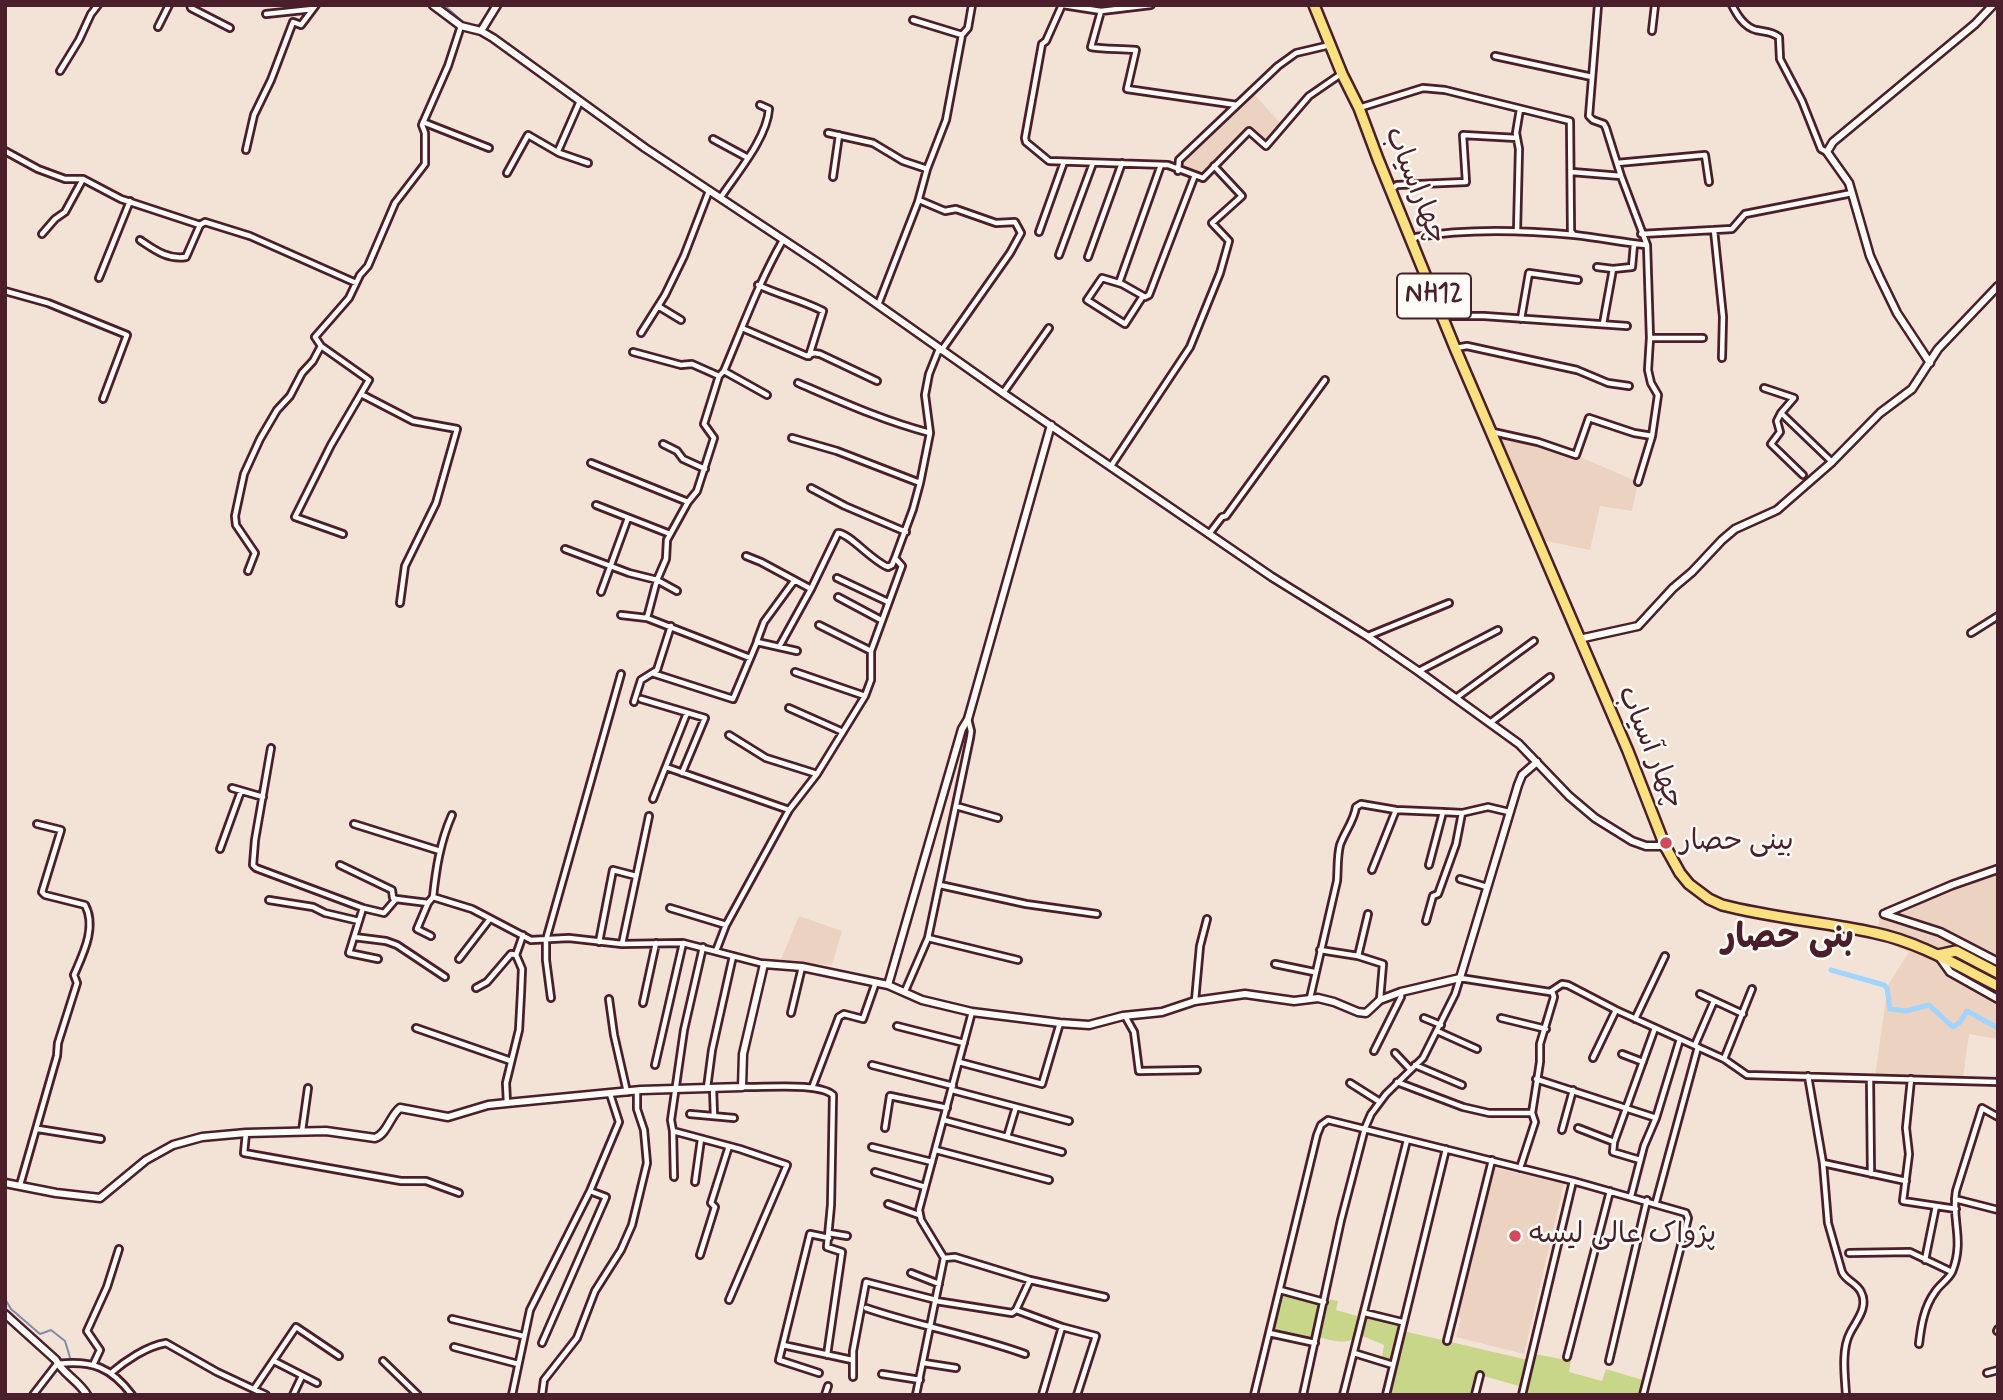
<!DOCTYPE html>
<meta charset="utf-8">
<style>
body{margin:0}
#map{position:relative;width:2003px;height:1400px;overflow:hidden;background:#f3e3d7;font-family:Mynerve,sans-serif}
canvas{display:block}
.frame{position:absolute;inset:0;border:7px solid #4a1f2b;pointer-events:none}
</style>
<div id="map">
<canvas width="2003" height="1400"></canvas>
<div class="frame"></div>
</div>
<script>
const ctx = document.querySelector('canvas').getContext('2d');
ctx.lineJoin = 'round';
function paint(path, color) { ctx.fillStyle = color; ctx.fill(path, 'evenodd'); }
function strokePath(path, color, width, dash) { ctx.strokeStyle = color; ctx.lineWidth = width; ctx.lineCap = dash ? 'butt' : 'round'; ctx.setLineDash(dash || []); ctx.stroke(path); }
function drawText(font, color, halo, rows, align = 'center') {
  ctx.font = font + ' Mynerve,"Playpen Sans Arabic",sans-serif'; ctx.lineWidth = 5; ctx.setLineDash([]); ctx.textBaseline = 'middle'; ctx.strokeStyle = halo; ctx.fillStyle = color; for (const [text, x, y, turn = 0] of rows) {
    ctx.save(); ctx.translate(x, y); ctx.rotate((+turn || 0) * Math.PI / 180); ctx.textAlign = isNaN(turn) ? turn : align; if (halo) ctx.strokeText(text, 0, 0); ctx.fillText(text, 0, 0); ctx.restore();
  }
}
const built = new Path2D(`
 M1254 94 1283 126 1267 142 1254 129 1219 161 1209 177 1179 164Z
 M1495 431 1576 455 1638 482 1632 511 1600 506 1590 550 1537 539Z
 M1998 869V1039L1969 1034 1963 1078 1875 1076 1888 985 1909 952 1875 938 1880 918 1884 914Z
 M799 916 842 931 832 965 780 962Z
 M1495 1168 1564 1184 1524 1354 1456 1337 1461 1319 1458 1315Z`);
const green = new Path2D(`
 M1280 1290 1338 1301 1336 1310 1357 1316 1360 1307 1400 1319 1399 1330 1528 1360 1530 1353 1571 1361 1569 1372 1602 1381 1606 1369 1646 1381 1643 1395H1523L1517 1393 1519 1386 1480 1375 1475 1395H1382L1390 1362 1382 1358 1384 1345 1358 1334C1348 1348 1329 1339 1314 1336L1312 1344 1269 1333Z`);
const stream = new Path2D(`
 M444 5 464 23 476 26 483 22 491 5
 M5 1299 11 1309 40 1334 51 1330 65 1341 71 1361
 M74 1365C78 1366 82 1365 85 1366 101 1368 118 1383 128 1395`);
const canal = new Path2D(`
 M1831 970 1884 985 1887 988 1890 1009 1906 1011 1929 1005 1953 1027 1960 1022 1967 1011 1998 1028`);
const street = new Path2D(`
 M190 5 191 8 230 28
 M1062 5 1046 41 1042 44 1025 138 1026 142 1049 161 1168 165 1203 178 1249 131 1266 146 1309 96 1341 74
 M1063 5 1101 11 1151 5
 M1598 5 1589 116 1593 120 1604 124 1606 128 1621 176 1647 245 1650 338 1648 370 1651 383 1658 395 1652 436 1638 482
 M1732 5C1737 15 1744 27 1756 30 1765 32 1771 31 1779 37L1780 59 1802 101 1821 149 1827 152
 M1101 11 1091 47C1107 50 1120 48 1136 50L1127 89 1237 105
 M266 14 313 9 316 5
 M913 20 962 35
 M158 27 169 5
 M1652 31 1655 5
 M1495 56 1592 77
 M60 71 79 40 91 14 98 5
 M1359 108 1423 88 1445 90 1570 121 1571 231 1574 235
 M423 122 489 148
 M828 133 873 143 903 161 927 169
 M713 139 748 158
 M246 150 254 115 271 80 293 22 301 25 313 9
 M5 151 38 169 65 179H83L121 199 200 225 205 222 250 236 356 283
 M558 151 580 101
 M1617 163 1705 155 1709 182
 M1178 171 1179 160 1278 66 1296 53 1330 45
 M1572 172 1621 176
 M507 173 528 135 559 153 588 163
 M833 177 839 135
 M1391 190 1397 185 1466 182 1463 135 1517 138
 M721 197C737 173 767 138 769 109L760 105
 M919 200 945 211 956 209 996 223 1015 222 1021 233 1010 253 941 351
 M1714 230 1723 317 1722 358
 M1517 231 1519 149 1516 133 1520 109
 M1039 232 1064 162
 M42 234 55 219 65 212 83 179
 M1641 234 1732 229 1745 214 1852 193
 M140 240C155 250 168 260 186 257L200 225
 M1413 241 1416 237C1468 228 1523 230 1575 235 1599 238 1622 242 1646 245
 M1059 255 1093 163
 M1088 257 1122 163
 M1597 267 1613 269 1632 267 1634 244
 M99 278 130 201
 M1119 283 1161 165
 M758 285C779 295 802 300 823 311L809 356
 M5 291 48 303 127 335 103 399
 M1143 296 1125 324 1087 300 1102 278 1122 284 1145 297 1149 295 1195 175
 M878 305 918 202 927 169 946 120 962 35 968 28 972 5
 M658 306 681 320
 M1443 316H1484L1627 326
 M1521 319 1529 273 1578 280
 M1603 324 1613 269
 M742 328 807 356 814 353 820 354 877 381
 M641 333 665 295 684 256 709 191
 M1650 338H1703
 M321 346 369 380 331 445 295 517 343 534
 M1456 348 1467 346 1577 370 1608 383 1629 386
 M633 352 681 365 692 364 719 376
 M724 371 767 395
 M798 383C842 402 884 421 930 433
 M1764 388 1794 398 1781 413 1832 462
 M1003 393 1049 328
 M361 394 413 421 457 429 436 503 405 566 400 603
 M1781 413 1777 421 1780 432 1771 444 1803 475
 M1493 432 1538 442 1576 455 1589 418 1634 433 1652 436
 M792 438 837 451 920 483
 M663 444 677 451 683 459 705 469
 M591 463 688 502
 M1111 466 1190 347 1220 273 1229 241 1212 223 1242 196 1214 166
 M811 488 845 506 906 532
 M596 505 670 534
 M1209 534 1222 517 1226 516 1325 380
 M565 549 629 573 657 580 677 591
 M746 556 761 562 811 589
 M248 571 255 553 236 525 235 516 244 474 260 439 277 410 290 396 302 373 313 361 321 346 315 337 349 298 360 275 368 266 395 203 425 164V133L422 125 448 66 461 26
 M837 578 888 602
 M601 592 628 518
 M838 597 881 620
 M621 615 647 618
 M819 625 871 651
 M1971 633 1998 616
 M1368 636 1449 603
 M757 641 764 622 794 581
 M779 647 811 589 838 533C849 533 872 561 888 567L892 565 895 558
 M750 658 647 618 657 580 666 559 667 540 688 502 697 491 714 438 704 424 719 376 724 371C743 326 759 282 783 240
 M1419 671 1498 630
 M795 672 865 696
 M652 673 733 699 757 642 797 651
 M1456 698 1534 641
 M641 699 705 718 682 773
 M634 702 641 680 657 670 671 626
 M789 708 843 732
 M1490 723 1550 677
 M729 735 766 758 817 774
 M271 748 255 840 253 865 256 868 363 908 384 913 396 899 428 903 433 897 472 909 531 940 569 938 622 944 683 943 764 964
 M666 767 789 810
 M232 788 263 797
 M653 799 687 713
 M956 806 998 818
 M354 824 440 851
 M220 849 241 791
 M340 865 392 890 393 898 396 899
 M1429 865 1443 812
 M1372 870 1396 810
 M1460 879 1487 887
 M940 885 1026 904 1097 914
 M433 897C436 869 440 842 452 815
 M269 900 313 907 325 913 359 921
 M428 903 417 929 431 936
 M363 908 349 953 378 959
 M670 908 726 925
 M1426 921 1433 896 1438 894 1456 844 1462 813
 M354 937 386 941 397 945 445 977
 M928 938 1018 960
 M599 942 613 870 636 876
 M622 944 649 816
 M1320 950 1358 956 1383 964 1380 999
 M716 951 726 925 789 810 817 774 865 696 871 680V651L902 566 895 558 913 509 920 483 930 433 925 395 929 374 939 349
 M1358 956 1368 914
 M459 959 489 920
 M1275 964 1314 972
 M476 988 487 982 511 954 516 955 523 935
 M905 991 928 938 970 738 971 731 968 719
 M1700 994 1743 1014
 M551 998 546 960V940L621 674
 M1310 998 1337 881C1338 869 1337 857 1340 845 1345 831 1354 821 1356 807L1361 804 1396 810 1443 812 1462 813 1488 807 1509 812
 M609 999 614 1035 627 1092
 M1195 1001 1200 946 1207 919
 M643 1003 656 943
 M791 1013 802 967
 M1125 1016 1134 1032 1139 1071 1197 1070
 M1424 1018 1441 1025
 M1501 1018 1546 1029
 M1635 1019 1665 956
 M897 1026 964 1043
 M416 1028 511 1061
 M1437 1031 1477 1049
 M1695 1045 1714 1001
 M1374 1051 1401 997V993
 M1395 1053 1410 1069
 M1622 1054 1643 1062
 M1593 1058 1616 1010
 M1724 1059 1752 989
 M959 1062 1042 1084 1060 1023
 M655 1065 683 943
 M872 1065 953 1086
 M1415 1065 1462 1085
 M1808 1076 1823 1163 1828 1223 1842 1272C1846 1281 1857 1283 1861 1292 1869 1307 1856 1321 1850 1333 1841 1350 1845 1377 1846 1395
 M1536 1079 1656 1118
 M1870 1079 1871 1174
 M1911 1079 1906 1128 1909 1154 1903 1201 1956 1209
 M1397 1082 1463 1107 1489 1113H1532
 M1350 1083 1380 1102
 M742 1087C764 1088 818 1082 833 1095L831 1205 827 1247 842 1252 827 1355
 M707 1088 712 1050 733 956
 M713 1088 714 1116
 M812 1088 839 1017 844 1014 863 1019 876 982
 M952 1090 1069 1121
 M507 1103 506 1083 519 1030 521 993 522 969 516 955
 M690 1114 734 1118
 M944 1120 1062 1152
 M885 1128 890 1096 947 1108
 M1578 1128 1614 1142
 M38 1129 101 1139
 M1562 1130 1573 1090
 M302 1131 308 1088
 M673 1131 740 1149 787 1165 729 1300
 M246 1133 244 1153 401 1181H426L459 1193
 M1007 1137 1016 1107
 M872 1147 932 1162
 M936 1150 1049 1180
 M1640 1160 1613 1152 1614 1142 1655 1028
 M1823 1163 1906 1181
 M1520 1168 1535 1122 1532 1113 1540 1062V1044L1554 997 1552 991
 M875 1172 925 1187
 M674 1177 673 1131 671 1120 684 1030 703 947
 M695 1182 701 1139
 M20 1185 57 1056 58 1043 77 983 74 975C83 954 97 927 85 905L45 895 42 892 61 830 37 824
 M1631 1196 1644 1146 1656 1118 1680 1039
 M1955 1199 1998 1210
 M1656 1202 1698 1047
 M888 1204 919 1215
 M829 1233 847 1236
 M1849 1253 1910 1252 1952 1272
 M700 1255 715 1207 711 1203 729 1146
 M944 1258 955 1257 1030 1280 1105 1297
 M1925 1260 1936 1206
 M911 1273 939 1284
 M1280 1290 1324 1302
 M936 1301 1012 1313 1016 1310 1062 1327 1096 1336 1077 1395
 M866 1308C918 1326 973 1335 1025 1354
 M1016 1310 1030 1280
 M1365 1313 1402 1322
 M452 1319 523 1336
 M1997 1331 1998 1329
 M1269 1333 1315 1343
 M1447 1341 1492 1160
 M542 1343 606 1197 590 1191
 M1919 1344C1921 1326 1924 1307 1935 1292 1939 1285 1948 1280 1952 1272 1965 1240 1951 1220 1956 1191L1982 1108 1998 1117
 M783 1345 852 1360
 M454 1347 518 1364
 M1354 1353 1393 1365
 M1567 1357 1610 1191
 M274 1361 317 1383
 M383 1361 418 1395
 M1609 1361 1647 1200
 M924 1363 956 1368
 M93 1365 100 1350 87 1331 107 1287 119 1249
 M111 1373C125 1361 147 1346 166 1343L217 1372 266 1395
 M819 1373 779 1360 810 1234 829 1238
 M1987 1373 1998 1370
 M882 1374 920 1380
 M853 1377V1351L866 1282 936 1300
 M254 1389 296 1327 339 1356
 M33 1395 57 1364C92 1360 111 1367 132 1395
 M293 1395 302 1376
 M512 1395 530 1310 590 1191 619 1122 610 1094
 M542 1395 544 1380 577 1338 595 1291 621 1250 632 1225 647 1163 644 1130 637 1109V1090
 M825 1395 828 1386
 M916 1395 944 1258 921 1220 919 1210 972 1012
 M1042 1395 1062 1327
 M1254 1395 1317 1135 1321 1125 1328 1120 1573 1181 1686 1213 1688 1218 1643 1395
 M1303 1395 1341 1220 1365 1128 1371 1114 1386 1094 1423 1058 1455 994 1460 978 1550 992 1562 984 1568 985 1616 1010 1724 1059 1747 1075 1998 1082
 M1343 1395 1407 1140
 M1386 1395 1446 1149
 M1475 1395 1480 1375
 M1522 1395 1573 1181`);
const secondary = new Path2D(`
 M433 5 461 26 481 31 493 38 645 148 820 264 1003 393 1272 577 1367 636 1418 671 1519 744 1569 796 1595 818 1632 841 1646 846H1665
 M481 31 497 5
 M1930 363 1897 313 1880 278 1870 256 1849 183 1827 152 1833 142 1975 24 1993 5
 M1579 639 1638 626 1673 588 1692 572 1722 540 1735 529 1777 510 1832 462 1880 413 1912 389 1938 349 1998 286
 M1886 913 1952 885 1998 869
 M1884 914 1940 932 1998 962
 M1940 958 1950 972 1998 999
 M888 985 962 729 968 719 1051 425
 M5 1183 56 1193 100 1198 146 1160 173 1145 202 1137 246 1133 326 1131 375 1138C387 1134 390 1116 400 1108L448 1117 488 1105 507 1103 641 1090 742 1087 743 1054 764 964 802 967 888 985 922 1000 972 1012 1060 1023 1089 1025 1123 1016 1162 1012 1195 1001 1245 994 1294 1001 1318 998 1334 1002 1358 1012 1366 1013 1380 1000 1401 992 1460 978 1518 785 1522 775 1537 762
 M5 1314 56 1360C62 1373 79 1381 87 1395`);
const highway = new Path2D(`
 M1314 5 1342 74 1359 108 1378 159 1455 348 1628 751 1665 846 1680 873 1689 884 1709 899 1722 905C1772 918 1825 922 1875 933 1919 942 1958 966 1998 986
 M1938 955 1956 951 1998 973`);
const markers = [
 [1666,843,7,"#d1495b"],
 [1515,1236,7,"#d1495b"]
];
const shields = [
 [1434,296,74]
];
const shieldNames = [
 ["NH12",1434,296]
];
const streetNames = [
 ["چهاراسیاب",1414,186,68],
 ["چهار آسیاب",1649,748,67]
];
const poiNames = [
 ["بینی حصار",1680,843],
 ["پژواک عالی لیسه",1529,1236]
];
const districtNames = [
 ["بنی حصار",1788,940]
];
paint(built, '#ecd2c1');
paint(green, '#c8d68a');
strokePath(stream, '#7e8caa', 2);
strokePath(canal, '#a1d4ff', 5);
strokePath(street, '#4a1f2b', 10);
strokePath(secondary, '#4a1f2b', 11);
strokePath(highway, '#4a1f2b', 14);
strokePath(street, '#fdfcf7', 4.5);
strokePath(secondary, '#fdfcf7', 6);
strokePath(highway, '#f9e181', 9);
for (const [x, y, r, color] of markers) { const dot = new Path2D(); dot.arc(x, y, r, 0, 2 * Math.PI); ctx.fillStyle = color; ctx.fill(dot); strokePath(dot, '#fdfcf7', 2.5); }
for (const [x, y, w] of shields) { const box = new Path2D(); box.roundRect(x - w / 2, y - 22.5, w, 45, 5); ctx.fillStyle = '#fdfcf7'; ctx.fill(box); strokePath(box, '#4a1f2b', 2); }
drawText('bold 26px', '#4a1f2b', null, shieldNames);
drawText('28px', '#4a1f2b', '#fdfcf7', streetNames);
drawText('28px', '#4a1f2b', '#fdfcf7', poiNames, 'left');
drawText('bold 35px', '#4a1f2b', '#fdfcf7', districtNames);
</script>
